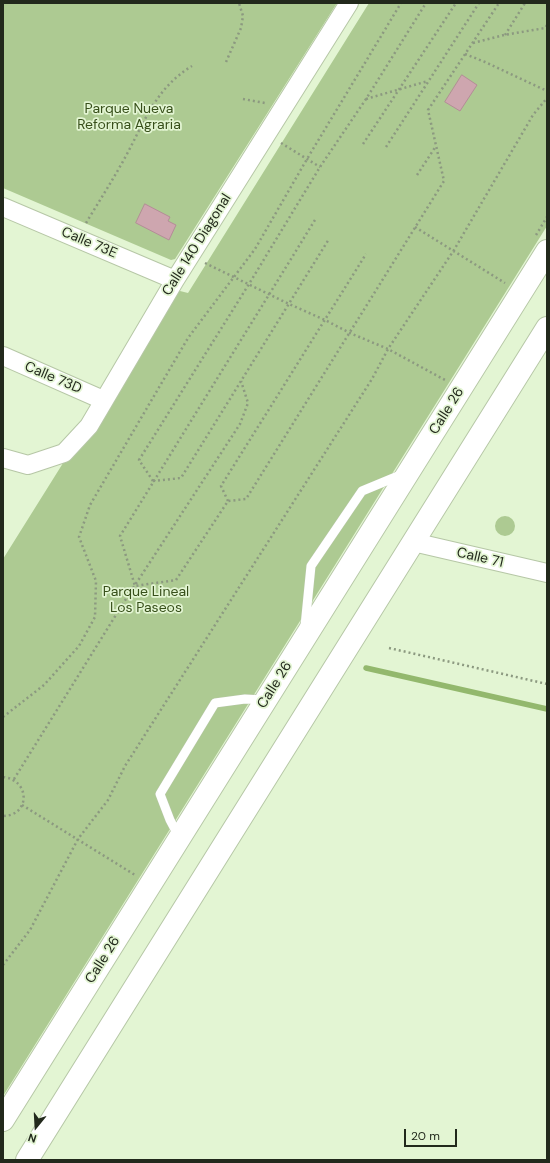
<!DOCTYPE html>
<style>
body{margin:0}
#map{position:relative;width:550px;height:1163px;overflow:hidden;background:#e3f5d3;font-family:"DM Sans",sans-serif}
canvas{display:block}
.frame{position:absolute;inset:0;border:4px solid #22291c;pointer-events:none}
.north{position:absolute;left:16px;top:1107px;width:40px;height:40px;-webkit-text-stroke:3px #e3f5d3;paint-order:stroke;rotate:198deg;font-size:11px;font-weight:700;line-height:16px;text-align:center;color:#22291c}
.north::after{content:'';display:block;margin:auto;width:14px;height:18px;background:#22291c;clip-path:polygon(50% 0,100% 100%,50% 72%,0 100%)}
.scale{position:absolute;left:404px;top:1129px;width:53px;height:18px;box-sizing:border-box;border:2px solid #22291c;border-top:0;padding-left:5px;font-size:12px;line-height:14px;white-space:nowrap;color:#22291c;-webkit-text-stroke:3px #e3f5d3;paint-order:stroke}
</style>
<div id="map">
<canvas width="550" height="1163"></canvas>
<div class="frame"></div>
<div class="north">N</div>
<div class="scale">20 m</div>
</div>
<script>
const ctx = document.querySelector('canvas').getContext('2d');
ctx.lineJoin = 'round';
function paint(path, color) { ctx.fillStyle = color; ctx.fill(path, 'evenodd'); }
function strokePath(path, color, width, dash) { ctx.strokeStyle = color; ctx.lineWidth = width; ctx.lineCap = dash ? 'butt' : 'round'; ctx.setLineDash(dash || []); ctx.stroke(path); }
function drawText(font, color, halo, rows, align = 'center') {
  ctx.font = font + ' "DM Sans",sans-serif'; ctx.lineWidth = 3.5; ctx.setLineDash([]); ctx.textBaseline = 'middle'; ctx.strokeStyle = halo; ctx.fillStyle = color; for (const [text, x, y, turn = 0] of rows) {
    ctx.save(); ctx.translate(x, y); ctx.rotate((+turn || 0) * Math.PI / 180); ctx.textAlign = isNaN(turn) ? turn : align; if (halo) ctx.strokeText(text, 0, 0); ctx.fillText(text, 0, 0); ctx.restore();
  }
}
const green = new Path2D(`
 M3 3H337L175 259 171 260 3 188Z
 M369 3H547V226L3 1096V559L172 289 188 293Z
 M495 526a10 10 0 1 1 20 0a10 10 0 1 1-20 0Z`);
const stream = new Path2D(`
 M366 668 547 709`);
const building = new Path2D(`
 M462 75 477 85 460 111 445 102Z
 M145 204 170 217 168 221 176 225 169 240 136 223Z`);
const path = new Path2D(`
 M505 35 525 3
 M473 43 504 35 545 28 547 25
 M465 54 485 62 547 91
 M226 62 241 28 243 16 239 3
 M243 99 265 103
 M366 99 428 81
 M281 143 320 167
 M363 144 456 3
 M386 147 479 3
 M417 175 436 146
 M315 220 120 536 135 586 176 580 228 501 246 499 444 181 428 110 499 3
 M86 223C100 200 114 178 127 154 145 120 157 87 192 66
 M415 227 505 283
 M536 235 547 217
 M205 263 289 304 325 320 350 333 388 349 445 380
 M153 481 139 460 249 284 320 167 366 99 426 3
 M153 481 181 478 329 239
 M228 501 221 486 366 254
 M389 648 547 684
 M3 717 44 685 79 646 95 617 96 581 79 537 90 505 188 338 255 249 307 159 401 3
 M3 777C31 780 30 816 3 816
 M14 779 124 602 240 424 248 403 241 381
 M22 805 135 875
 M3 965 30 930 78 839 108 800 125 766 372 379 388 349 454 250 533 115 547 98`);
const service = new Path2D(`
 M305 626 311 566 362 491 403 474
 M179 837 170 820 160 794 215 703 245 699 264 700`);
const minor = new Path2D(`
 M3 207 175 280
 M3 356 103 400
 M3 458 28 465 64 453 89 426 175 280 349 3
 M413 542 547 573`);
const secondary = new Path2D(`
 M3 1120 547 251
 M27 1160 547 328`);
const parkNames = [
 ["Parque Nueva",129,109],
 ["Reforma Agraria",129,125],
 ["Parque Lineal",146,592],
 ["Los Paseos",146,608]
];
const streetNames = [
 ["Calle 73E",89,243,23],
 ["Calle 140 Diagonal",197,245,-58],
 ["Calle 73D",53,378,23],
 ["Calle 26",447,411,-58],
 ["Calle 71",480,558,13],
 ["Calle 26",275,685,-58],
 ["Calle 26",103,960,-58]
];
paint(green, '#adca92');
strokePath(stream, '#93b86d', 5.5);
paint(building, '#cea6af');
strokePath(building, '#b48d97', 1);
strokePath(service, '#b6c7a6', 10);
strokePath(minor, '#b6c7a6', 20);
strokePath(secondary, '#b6c7a6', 24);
strokePath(path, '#8c9980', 2.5, [2, 3]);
strokePath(service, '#fff', 9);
strokePath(minor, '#fff', 18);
strokePath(secondary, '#fff', 22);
drawText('14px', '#374f1a', '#e3f5d3', parkNames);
drawText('14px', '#22291c', '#e3f5d3', streetNames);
</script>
